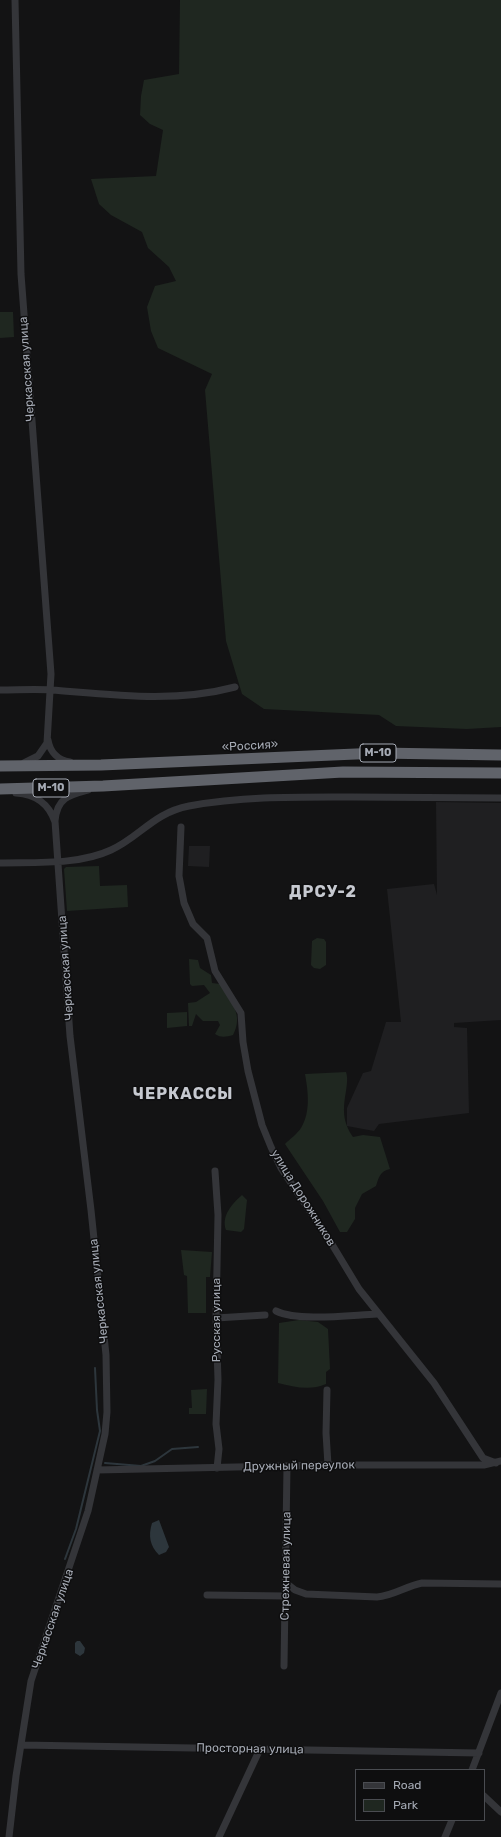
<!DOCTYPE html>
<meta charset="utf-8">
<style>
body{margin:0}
#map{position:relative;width:501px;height:1837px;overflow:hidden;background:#131314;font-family:Rubik,sans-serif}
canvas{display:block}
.legend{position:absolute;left:355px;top:1769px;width:130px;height:52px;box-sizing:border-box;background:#0e0e0f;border:1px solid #4a4c51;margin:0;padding:5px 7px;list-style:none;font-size:12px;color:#a5aab4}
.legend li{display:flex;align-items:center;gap:8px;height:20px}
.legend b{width:20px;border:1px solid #4a4c51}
</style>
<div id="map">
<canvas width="501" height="1837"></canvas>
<ul class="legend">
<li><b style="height:5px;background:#343539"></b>Road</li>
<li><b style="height:11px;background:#1f2720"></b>Park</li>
</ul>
</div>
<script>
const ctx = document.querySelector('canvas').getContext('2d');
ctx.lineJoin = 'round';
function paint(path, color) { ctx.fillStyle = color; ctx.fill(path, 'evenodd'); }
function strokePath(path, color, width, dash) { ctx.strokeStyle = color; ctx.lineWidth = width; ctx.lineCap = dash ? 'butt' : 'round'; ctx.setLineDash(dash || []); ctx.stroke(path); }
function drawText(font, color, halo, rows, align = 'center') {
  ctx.font = font + ' Rubik,sans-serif'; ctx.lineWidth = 3; ctx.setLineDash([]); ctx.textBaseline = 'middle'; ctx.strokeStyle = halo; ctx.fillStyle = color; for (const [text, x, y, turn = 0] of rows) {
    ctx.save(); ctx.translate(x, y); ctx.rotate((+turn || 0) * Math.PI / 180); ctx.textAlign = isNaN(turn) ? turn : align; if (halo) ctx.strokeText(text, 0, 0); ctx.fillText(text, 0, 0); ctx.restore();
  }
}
const built = new Path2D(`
 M436 802 501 803V1020L454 1023V1027L467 1028 469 1113 379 1124 374 1131 347 1126V1108L363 1073 371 1071 386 1022H401L387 889 434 884 437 895Z
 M189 846H210L209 867 188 866Z`);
const green = new Path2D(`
 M180 0H501V727L467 729 396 726 379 715 264 709 242 694 226 641 205 390 212 374 158 348 151 331 147 307 155 286 176 281 169 267 148 248 142 232 111 215 99 204 91 179 156 176 163 130 150 124 140 115 141 96 144 80 179 74Z
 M0 312H13L14 337 0 338Z
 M99 866 100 886 127 885 128 907 67 911 64 869 66 867Z
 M317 938 324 939 326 942V965L320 969 314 968 311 965 312 941Z
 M189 959 198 960 200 968 211 975 212 983 220 984C231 1001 244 1015 233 1035 226 1037 221 1038 215 1034L220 1025 218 1021H203L196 1014 192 1026H189L188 1003 196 1002 210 993 204 985 192 986 190 984Z
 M187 1012V1026L167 1028V1013Z
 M346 1072C348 1078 347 1084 346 1091 343 1109 342 1121 353 1137L363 1135 380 1137 390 1169C380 1171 379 1177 376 1186L362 1194 355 1208V1219L347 1232H340L323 1201 285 1144C290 1139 297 1134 301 1128 311 1112 308 1091 305 1074Z
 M242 1195 247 1200 244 1229 241 1232 226 1230C221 1216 232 1204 242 1195Z
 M181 1250 212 1252 210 1277H206V1313H188L187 1276 184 1275Z
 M299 1320 318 1322 328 1329 330 1369 326 1372V1384C310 1391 294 1387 278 1383L279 1323Z
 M207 1389 206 1414H189V1408H192L191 1390Z`);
const water = new Path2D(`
 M159 1520 169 1547 166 1552 159 1555C150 1546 148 1536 152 1523Z
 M77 1641H80L85 1648 84 1653 80 1656 75 1653V1643Z`);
const stream = new Path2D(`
 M105 1463 141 1466 155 1461 172 1449 198 1447
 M65 1559 76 1529 100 1431 97 1410 95 1368`);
const minor = new Path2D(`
 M15 0 21 274 51 674 47 743 38 756 24 763
 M0 690C17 690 35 689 52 690 114 695 175 703 235 687
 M48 740C50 752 58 760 70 762
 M16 793C35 794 49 804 55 822
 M181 827 179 876 184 903 193 924 207 938 215 971 241 1013 243 1042 248 1071 262 1125 271 1147 281 1168 330 1241 359 1289 434 1383 483 1458 496 1463
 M0 863C35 862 79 865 111 850 140 837 153 813 189 806 243 796 298 797 352 797 402 797 451 798 501 798
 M215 1171 218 1215 216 1318 218 1380 216 1424 219 1449 217 1468
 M276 1311C299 1322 351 1315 377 1314
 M216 1318 265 1315
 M327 1390 326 1433 328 1465
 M97 1470 328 1465H484L501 1461
 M286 1583 295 1590 306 1594 377 1597C393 1596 406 1586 422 1583L501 1584
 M207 1595 286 1596
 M284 1666 287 1466
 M22 1745 479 1753
 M472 1770 501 1693
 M484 1796 501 1812
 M9 1837 16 1776 31 1681 88 1511 105 1434 107 1412 106 1355 91 1210 70 1036 55 821C57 798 69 795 88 790
 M219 1837 260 1749
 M445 1837 452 1820`);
const highway = new Path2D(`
 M0 766 101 765 379 753 501 755
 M0 789 103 786 343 772 501 773`);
const shields = [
 [378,753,36],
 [51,788,36]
];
const shieldNames = [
 ["М-10",378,753],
 ["М-10",51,788]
];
const streetNames = [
 ["Черкасская улица",27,369,-94],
 ["«Россия»",250,746,-3],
 ["Черкасская улица",66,968,-94],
 ["улица Дорожников",303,1198,58],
 ["Черкасская улица",99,1291,-96],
 ["Русская улица",217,1320,-90],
 ["Дружный переулок",299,1466,-1],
 ["Стрежневая улица",286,1566,-89],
 ["Черкасская улица",53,1619,-71],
 ["Просторная улица",250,1749,1]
];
const districtNames = [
 ["ДРСУ-2",323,892],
 ["ЧЕРКАССЫ",183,1094]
];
paint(built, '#1f1f21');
paint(green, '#1f2720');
paint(water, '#2d363c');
strokePath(stream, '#2d363c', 2);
strokePath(minor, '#343539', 7);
strokePath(highway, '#60636a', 11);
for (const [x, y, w] of shields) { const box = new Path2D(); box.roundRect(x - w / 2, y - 9, w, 18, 3); ctx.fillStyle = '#0e0e0f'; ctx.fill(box); strokePath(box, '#a5aab4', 1); }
drawText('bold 11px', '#a5aab4', null, shieldNames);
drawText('12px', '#a5aab4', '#0e0e0f', streetNames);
ctx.letterSpacing = '1px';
drawText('bold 16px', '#c6c9d0', '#0e0e0f', districtNames);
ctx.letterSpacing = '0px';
</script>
